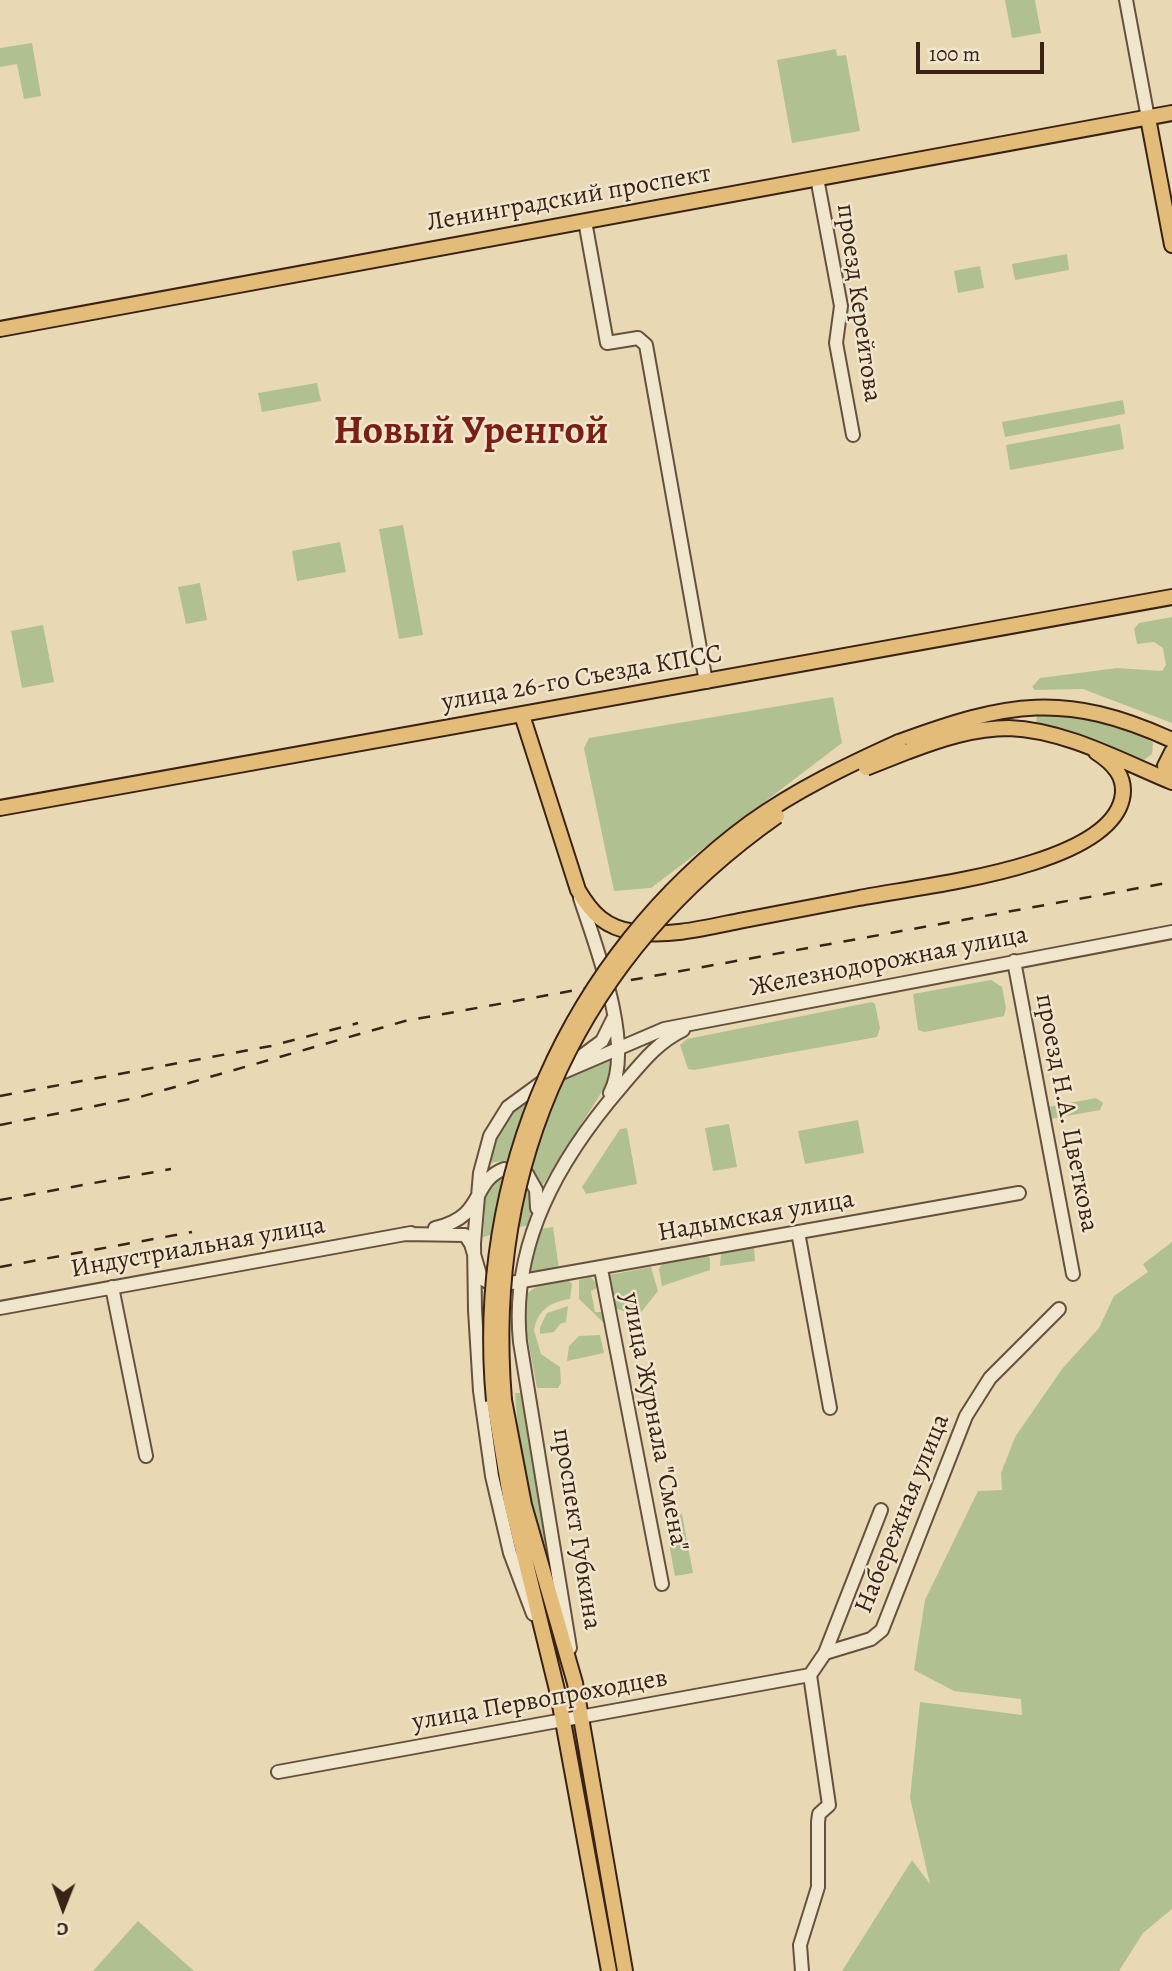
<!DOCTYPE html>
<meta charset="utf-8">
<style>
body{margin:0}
#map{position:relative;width:1172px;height:1971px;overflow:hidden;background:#e8d9b4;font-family:Alegreya,serif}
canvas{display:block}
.north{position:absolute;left:28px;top:1873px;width:70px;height:70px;-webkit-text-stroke:5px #f0e6ce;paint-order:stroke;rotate:181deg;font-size:19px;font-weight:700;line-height:28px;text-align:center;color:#3a2316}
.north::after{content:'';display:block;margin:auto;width:24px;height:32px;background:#3a2316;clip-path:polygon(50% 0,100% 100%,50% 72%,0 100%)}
.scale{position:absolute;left:916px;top:42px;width:128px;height:32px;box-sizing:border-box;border:4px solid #3a2316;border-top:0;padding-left:9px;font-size:21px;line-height:24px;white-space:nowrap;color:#3a2316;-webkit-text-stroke:5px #f0e6ce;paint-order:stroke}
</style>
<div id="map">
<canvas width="1172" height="1971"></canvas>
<div class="north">С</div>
<div class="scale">100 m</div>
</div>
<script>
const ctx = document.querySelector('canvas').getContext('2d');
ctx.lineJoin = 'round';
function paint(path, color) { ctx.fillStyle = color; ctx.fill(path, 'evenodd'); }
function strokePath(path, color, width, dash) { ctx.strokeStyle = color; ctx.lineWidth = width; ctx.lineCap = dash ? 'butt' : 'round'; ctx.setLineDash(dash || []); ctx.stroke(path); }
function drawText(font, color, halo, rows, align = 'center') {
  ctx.font = font + ' Alegreya,serif'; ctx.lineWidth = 5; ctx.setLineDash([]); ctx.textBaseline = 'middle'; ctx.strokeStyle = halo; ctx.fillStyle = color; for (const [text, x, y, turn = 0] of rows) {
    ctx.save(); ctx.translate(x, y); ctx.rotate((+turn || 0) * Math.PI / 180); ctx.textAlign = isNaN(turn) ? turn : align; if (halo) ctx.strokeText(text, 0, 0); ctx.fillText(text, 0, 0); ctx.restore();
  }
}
const green = new Path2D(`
 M1005 0H1035L1041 33 1012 38Z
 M32 43 41 96 24 99 17 64 0 67V48Z
 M836 49 837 56 846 55 860 131 792 143 777 60Z
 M1067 254 1069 270 1015 280 1012 264Z
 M980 266 984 288 958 293 954 271Z
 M317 383 321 401 262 412 258 393Z
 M1123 400 1125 414 1005 437 1002 422Z
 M1120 424 1124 449 1010 470 1006 445Z
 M403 525 423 635 399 639 379 529Z
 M340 542 346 572 297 581 292 551Z
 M200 583 207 620 186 624 178 587Z
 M1172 617V723L1083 689 1035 690 1032 687 1040 678 1117 668 1162 671 1166 665 1163 648 1154 642 1137 644 1134 629 1139 623Z
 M43 625 54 682 22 688 11 631Z
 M833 697 842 743 651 888 614 891 584 748 589 738Z
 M1037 715C1070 711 1120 720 1148 739L1153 743 1152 754 1144 760 1137 759 1077 733 1036 722Z
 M991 980 1002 987 1006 1008 1004 1016 925 1032 918 1030 913 994Z
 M872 1002 875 1004 880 1028 877 1037 694 1070 688 1069 680 1045 687 1039Z
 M608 1058 612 1066 610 1079 542 1186C527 1163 517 1156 488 1164 506 1095 549 1084 608 1058Z
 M1096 1098 1103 1103 1100 1110 1050 1119 1048 1107Z
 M858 1120 864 1153 805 1164 798 1131Z
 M729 1124 737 1167 713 1171 705 1128Z
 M627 1128 637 1184 586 1194 582 1187 620 1129Z
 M512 1177C532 1189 535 1203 528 1225L483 1237 486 1193 495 1181Z
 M553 1227 559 1269 531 1274 529 1270 541 1229Z
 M1172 1242V1909L1143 1933 1119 1971H842L912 1860 930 1884 910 1798 920 1702 1022 1715 1021 1699 954 1691 914 1670 925 1600 978 1491 1002 1490 1001 1473 1015 1437 1062 1369 1099 1328 1114 1296 1148 1272 1143 1264Z
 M754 1247 755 1261 720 1266 721 1253Z
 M707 1255 710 1258V1270L662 1286 659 1269 662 1264Z
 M651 1267 658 1291 638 1316 612 1307 607 1278 609 1275Z
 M591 1277 599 1287 591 1291 595 1312H604L606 1325 579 1299V1280Z
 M568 1280 572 1284 570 1299C551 1302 538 1309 534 1330L541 1354 560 1367 561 1383 558 1388H537L525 1324 526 1294 539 1285Z
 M568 1306 566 1322 560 1324 554 1332 540 1334V1327L547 1313Z
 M579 1336 600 1335 604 1353 567 1361 569 1346Z
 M515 1393H521L547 1538 544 1544C527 1528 517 1422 515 1393Z
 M682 1514 693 1573 675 1576 664 1517Z
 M138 1921 194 1971H93Z`);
const minor = new Path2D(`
 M1126 0 1148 118
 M817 178 841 306 836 343 853 435
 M585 221 607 343 638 338 646 345 706 682
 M580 898C596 947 635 1046 610 1093
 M1014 961 1073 1274
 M575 1061 602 1041 613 1019
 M435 1228C487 1216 470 1182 504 1169L527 1174 536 1190 537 1208
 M798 1232 830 1408
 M405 1234 465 1235 471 1244 481 1278 494 1286 1019 1193
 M601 1269 662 1584
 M112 1287 146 1456
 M0 1308 411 1233
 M533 1614 510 1553 492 1476 480 1391 475 1310 474 1243 480 1173 490 1136 508 1107 545 1080 664 1029 1172 932
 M570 1648 520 1342C510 1244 559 1159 621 1087 640 1065 656 1043 683 1030
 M825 1653 871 1639 882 1630 966 1416 990 1378 1059 1309
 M278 1772 810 1675
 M802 1971 800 1945 818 1887V1822L819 1814 829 1805 810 1675 825 1653 881 1510`);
const major = new Path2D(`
 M1148 118 1172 245
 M0 329 1172 113
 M522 715 578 890C592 914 606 928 634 932 669 937 705 928 739 921 779 913 819 906 859 898 919 886 1106 868 1122 799 1127 777 1113 763 1096 752
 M899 742C1008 702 1064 691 1172 740
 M909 751C941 739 974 728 1009 728 1065 730 1121 761 1172 782
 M1172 752 1165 766 1172 777
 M0 808 1172 597
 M504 1400 524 1505 575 1683 625 1971
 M494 1401 511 1502 558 1694 609 1971`);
const rail = new Path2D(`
 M0 1096 271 1046 358 1023
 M0 1125 140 1097 405 1021 1172 882
 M0 1200 171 1169
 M0 1267 192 1232`);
const majorBridge = new Path2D(`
 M866 768 909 751
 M504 1400C484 1160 581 954 777 816
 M494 1401C473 1176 568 957 750 823 796 790 848 765 899 742`);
const streetNames = [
 ["Ленинградский проспект",569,199,-10],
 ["проезд Керейтова",858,303,82],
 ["улица 26-го Съезда КПСС",582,679,-10],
 ["Железнодорожная улица",889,962,-11],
 ["проезд Н.А. Цветкова",1066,1113,79],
 ["Надымская улица",756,1217,-10],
 ["Индустриальная улица",198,1248,-10],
 ["улица Журнала \"Смена\"",654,1422,79],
 ["Набережная улица",903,1514,-68],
 ["проспект Губкина",576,1529,81],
 ["улица Первопроходцев",540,1701,-10]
];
const townNames = [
 ["Новый Уренгой",471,433]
];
paint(green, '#b1c091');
strokePath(minor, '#66503e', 16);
strokePath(major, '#3a2316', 18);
strokePath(minor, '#f0e6ce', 12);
strokePath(major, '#e4bc7a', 14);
strokePath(rail, '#3a2316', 2.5, [12, 12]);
strokePath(majorBridge, '#3a2316', 18, []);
strokePath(majorBridge, '#e4bc7a', 14);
drawText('26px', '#3a2316', '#f0e6ce', streetNames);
drawText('bold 40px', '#7a1f14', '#f0e6ce', townNames);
</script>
